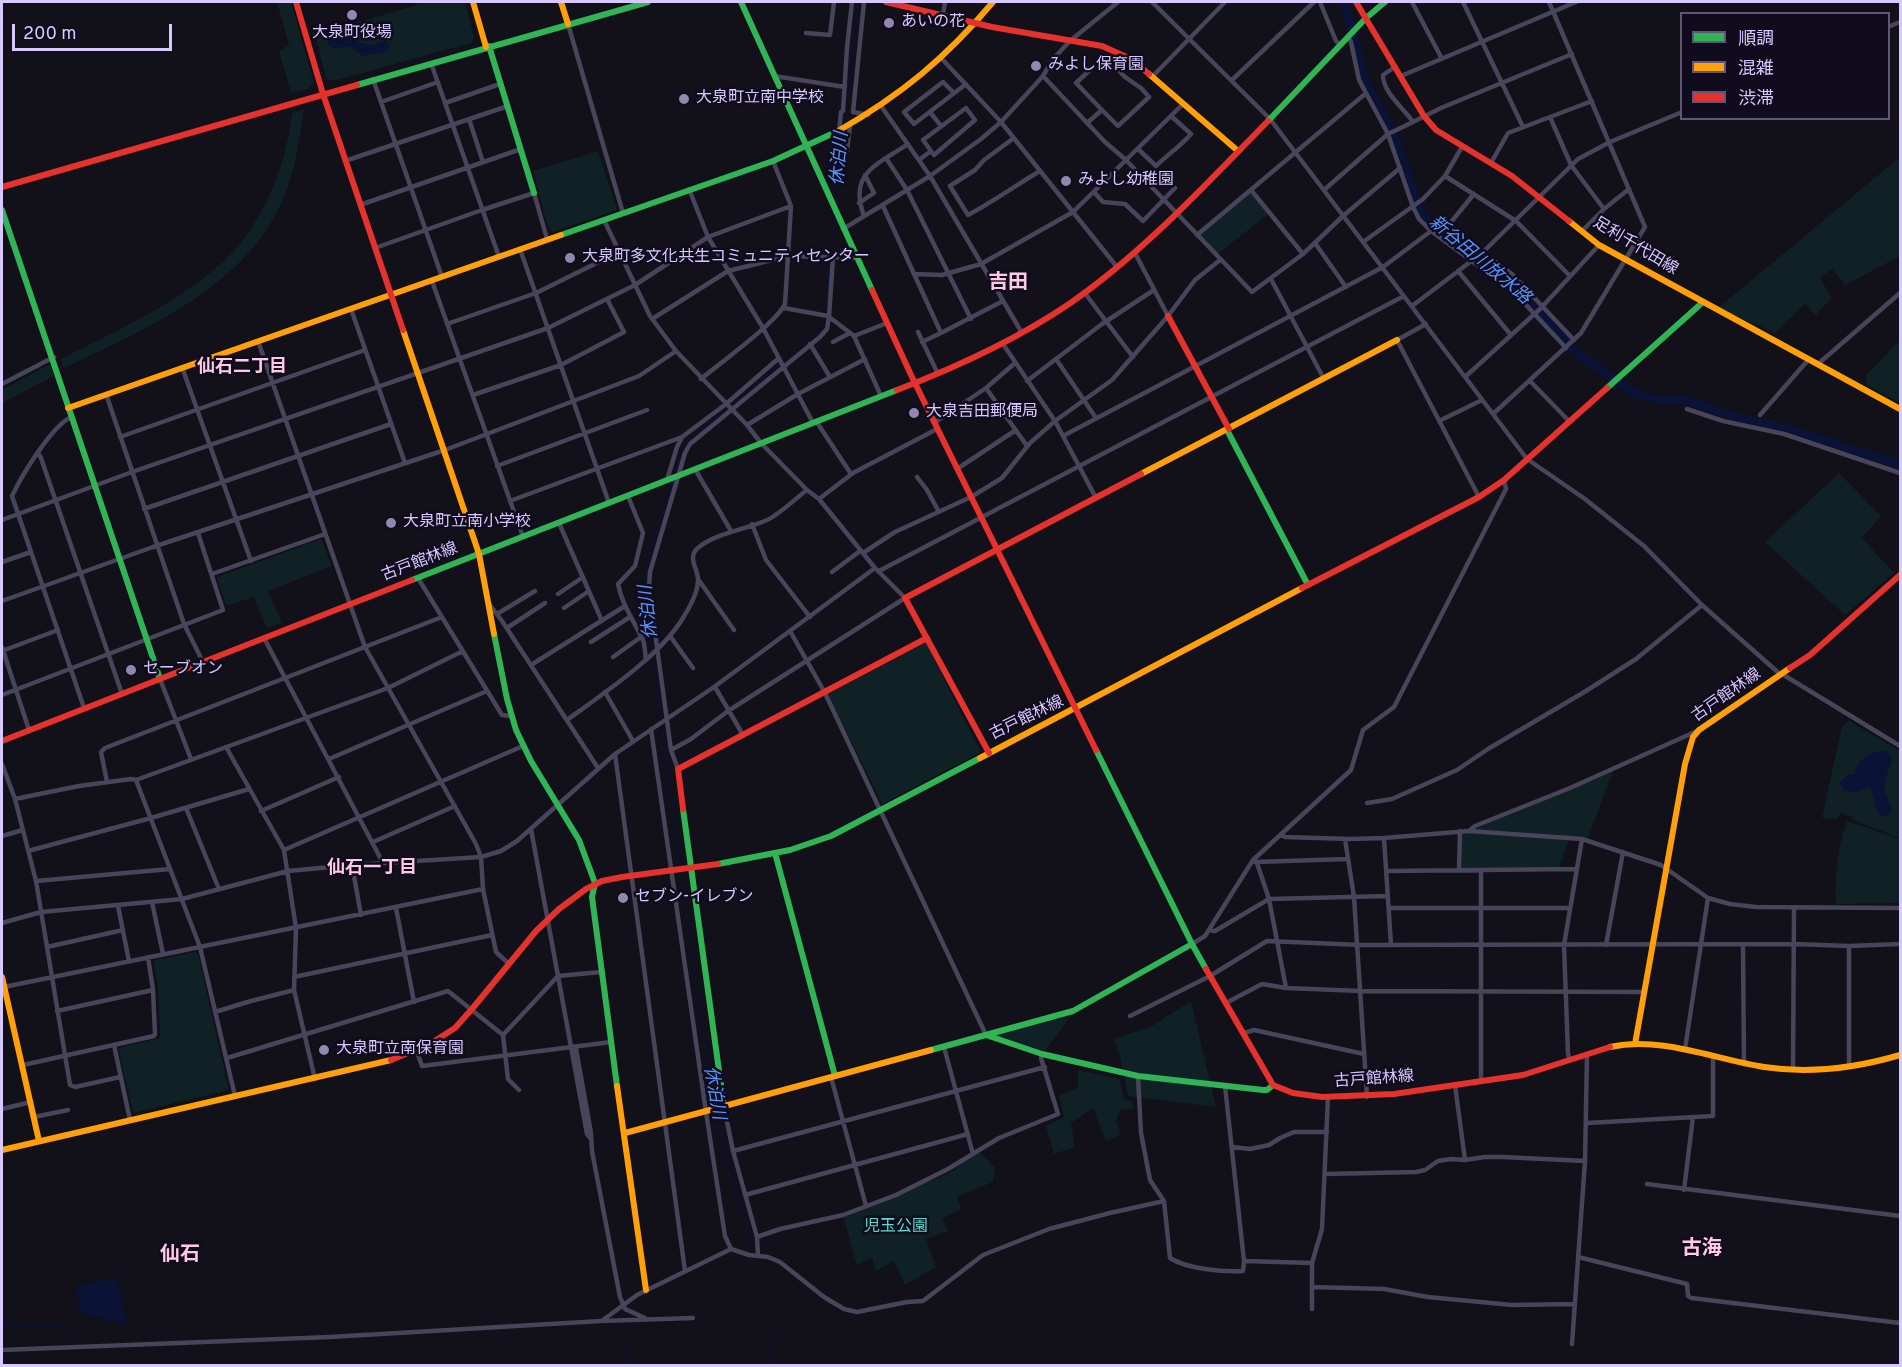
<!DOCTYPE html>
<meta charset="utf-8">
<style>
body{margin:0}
#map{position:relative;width:1902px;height:1367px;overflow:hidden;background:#121019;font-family:Overpass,"Noto Sans JP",sans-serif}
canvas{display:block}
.frame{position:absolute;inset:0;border:3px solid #d7c8fe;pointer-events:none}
.legend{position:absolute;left:1680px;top:12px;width:210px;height:108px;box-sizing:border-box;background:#110c1d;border:2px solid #605777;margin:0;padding:8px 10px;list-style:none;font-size:18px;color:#d7c8fe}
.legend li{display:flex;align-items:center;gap:12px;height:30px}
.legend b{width:30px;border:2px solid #605777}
.scale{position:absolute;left:12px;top:24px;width:160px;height:27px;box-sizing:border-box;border:3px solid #d7c8fe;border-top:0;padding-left:8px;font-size:18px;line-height:21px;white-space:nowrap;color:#d7c8fe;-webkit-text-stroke:4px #110c1d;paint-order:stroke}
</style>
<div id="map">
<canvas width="1902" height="1367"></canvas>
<div class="frame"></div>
<ul class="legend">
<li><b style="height:8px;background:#30b455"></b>順調</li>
<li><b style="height:8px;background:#ff9f0a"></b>混雑</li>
<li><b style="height:8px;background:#e5322d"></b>渋滞</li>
</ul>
<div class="scale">200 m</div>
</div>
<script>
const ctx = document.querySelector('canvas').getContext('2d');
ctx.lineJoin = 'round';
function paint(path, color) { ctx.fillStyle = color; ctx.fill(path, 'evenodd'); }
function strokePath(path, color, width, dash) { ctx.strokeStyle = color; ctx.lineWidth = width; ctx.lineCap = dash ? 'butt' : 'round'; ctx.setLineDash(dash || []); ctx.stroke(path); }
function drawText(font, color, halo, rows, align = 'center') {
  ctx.font = font + ' Overpass,"Noto Sans JP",sans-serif'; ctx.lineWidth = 5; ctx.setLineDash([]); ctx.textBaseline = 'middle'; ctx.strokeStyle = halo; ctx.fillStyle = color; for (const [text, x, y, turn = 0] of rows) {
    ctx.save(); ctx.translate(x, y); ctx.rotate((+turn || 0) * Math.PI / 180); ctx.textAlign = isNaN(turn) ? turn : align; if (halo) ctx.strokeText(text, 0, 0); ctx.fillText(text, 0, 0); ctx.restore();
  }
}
const green = new Path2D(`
 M277 2H291L314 83 308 89 291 93 279 51 289 45Z
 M416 2H465L474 37 471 43 333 81 326 78 315 35 417 5Z
 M304 109C299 143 295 175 280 206 241 289 142 331 64 368L61 359C118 330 181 302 228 257 264 221 287 162 292 113Z
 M598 151 617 210 553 232 548 227 533 171Z
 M1900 157V256L1845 285 1832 269 1820 278 1832 298 1816 315 1805 304 1775 333 1718 308Z
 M1251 190 1270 213 1216 255 1197 235Z
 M1900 340V403L1867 385 1866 375Z
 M50 364 54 376 2 403V390Z
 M1839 473 1881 516 1862 538 1894 573 1845 615 1765 542Z
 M321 539 332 566 268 591 282 623 267 628 254 597 226 606 217 577Z
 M926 643 981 752 882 804 828 694Z
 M1849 721 1900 751V838L1851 819 1852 816 1840 813 1837 819 1822 818 1842 726Z
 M1613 771 1588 838 1474 829 1594 780Z
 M1847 821 1900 839V903L1836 904C1834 876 1838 847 1847 821Z
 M1462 833 1531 835 1569 840 1559 867 1461 870Z
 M196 952 198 954 229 1090 133 1113 118 1048 160 1038 158 989 154 963 155 960Z
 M1191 1001 1216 1107 1128 1096 1120 1056 1114 1039 1152 1026Z
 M1071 1016 1045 1051 992 1034Z
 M1078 1070 1120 1079 1124 1100 1132 1101 1133 1109 1120 1110 1116 1121 1121 1135 1106 1141 1093 1108 1071 1123 1075 1147 1054 1154 1046 1126 1064 1117 1059 1096 1078 1088Z
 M978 1151 995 1168 993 1182 957 1197 961 1209 942 1219 949 1231 926 1239 936 1267 905 1285 894 1261 876 1271 872 1257 857 1266 843 1215 948 1174Z`);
const water = new Path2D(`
 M331 38 353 39 364 44 374 45 379 42 386 41 390 47 384 52 362 56C353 47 348 44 335 49L328 45V40Z
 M1878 751H1886L1892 757C1892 766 1886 773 1885 782 1883 793 1890 801 1892 812L1886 817C1871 812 1877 799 1870 788H1867L1853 793C1846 792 1841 789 1840 782L1848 775 1854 774C1857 761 1866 755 1878 751Z
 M116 1277 127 1325 85 1314 80 1308 75 1287Z`);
const stream = new Path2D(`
 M846 105 856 2
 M844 126 845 113
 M836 204 843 131
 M830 254 835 214
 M783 362 823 327 826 320 830 259
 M675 474 685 446 692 437 779 365
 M652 652C650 633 645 614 645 595 644 561 662 515 673 481
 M653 657 661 720
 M662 725 680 866
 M681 871 704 1043 715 1106
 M716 1111 725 1160 752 1247
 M2 1327 66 1326 67 1334
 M771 1335 774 1366
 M623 1344 625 1366`);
const river = new Path2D(`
 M1344 2 1358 50 1365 81 1394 135 1420 210 1428 222 1512 284 1577 353 1636 394 1659 400H1684L1740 418 1794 430 1900 465`);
const street = new Path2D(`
 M864 2 853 112 868 115
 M1152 2 1270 119 1527 459 1585 499 1644 546 1702 605 1781 675
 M1320 2 1336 41 1340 45
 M1412 2 1442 59
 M1463 2 1523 127
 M943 15 945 2
 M568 24 623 213
 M1888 27 1900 22
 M806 33 830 35 834 2
 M1348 37 1351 42 1359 80 1388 134 1413 207 1419 219 1431 231 1515 293 1566 348
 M942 59 1001 122 1117 267
 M431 63 499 257
 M1395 67 1383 75C1383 93 1403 107 1413 122L1441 108 1572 54
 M774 76 845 87
 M1043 76 1105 142 1126 160 1252 292 1303 254 1343 216 1400 168
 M1401 76 1576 2
 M1152 77 1225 2
 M373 79 442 277
 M1232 80 1314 2
 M954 93 943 82 904 112 914 124 966 84
 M381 102 438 82
 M445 103 500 84
 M881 106 930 176 1022 333
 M930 112 941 126
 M1550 117 1571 165 1604 209
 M469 119 483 162
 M1087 123 1102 110 1076 83 1105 56 1125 77 1141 88 1149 97 1118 126 1102 110
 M839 132 841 112 843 111 847 48 852 2
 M1014 138 984 160 975 170 950 186 968 215C993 202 1016 185 1040 171
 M1138 149 1156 166C1168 154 1180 147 1191 134L1171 116
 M847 152 850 125
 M886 158 907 190 971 319
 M919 160 931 151 923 140 966 108 975 120 934 155 931 151
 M345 161 508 106
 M1491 163 1508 133 1592 101
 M1445 176 1516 221 1570 276
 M689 189 708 237 763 328 813 423
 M1251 190 1303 254
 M1324 190 1388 134 1413 122
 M1094 192 1103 202 1125 204 1143 221 1175 188
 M1474 194 1447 227 1512 274 1574 340
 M859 203 874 193 865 175
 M360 205 521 149
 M883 206 941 333 1003 301
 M864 216C848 173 877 165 908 144
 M604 220 650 316 676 351 747 425 761 443 807 490 819 499 875 568 905 598 728 711 691 739 671 750
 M843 229 930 176 981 139 1001 122 1043 76 1053 59 1071 40 1118 2
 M1582 231 1604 209 1629 189
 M1197 235 1365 94
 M1363 242 1423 199 1445 176 1462 147
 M1315 243 1346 287
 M375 248 482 210 534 193 547 239
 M520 249 609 503
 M1135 253 1168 316
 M1458 271 1511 335
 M914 274 942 275 981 264 1073 212 1183 104
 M1271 279 1324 379
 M432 281 523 537
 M1084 292 1133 357
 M1412 306 1482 253 1578 159 1610 142 1682 112
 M784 308 828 316 854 336 881 396
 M351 309 405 463
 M652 319 728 271 788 256 857 258
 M447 324 536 293 619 252
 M1426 324 1397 340 1479 497
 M918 332 938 374
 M854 336 887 323
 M833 342 850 333
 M922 342 941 333
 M810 344 830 377
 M1003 344 1055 421 1096 498
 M1056 359 1096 418
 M1818 364 1900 293
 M182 367 251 561
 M1465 377 1541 308 1599 245
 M701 379C720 363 776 323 785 304L791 206 773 161
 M1027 381 1102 324 1154 290
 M1530 381 1569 421
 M2 384 54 357
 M986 388 1027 446
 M106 394 184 624 203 662
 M473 395 561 365 624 332 607 299
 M1687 409 1723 421 1784 434 1900 473
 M1493 414 1581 333 1645 227 1549 2
 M1760 415 1809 359
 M71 417C51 427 22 475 12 496L84 708
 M816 421 851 474
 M1439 421 1482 400
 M934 423 986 388 1015 363
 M747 425 798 394 865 359
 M1063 436 1383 267 1431 231
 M120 437 365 350
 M38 453 41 458 122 694
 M497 466 647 410
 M695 469 731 531
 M957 469 1016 430
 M917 477 927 490 939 512
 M667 480 677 447 682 437 726 404 779 358
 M628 496 643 533 635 566 618 584C622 605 634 621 643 640 645 646 645 653 646 659
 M819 499 853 473 937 429
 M510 501 682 437
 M144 509 391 424
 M2 520 132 472 548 328 635 285 708 237 791 206
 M559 523 602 621
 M752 524 766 560 810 617
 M863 553 895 532 971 497 1002 478 1030 443 1055 421 1112 380 1168 316 1195 280 1220 260
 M2 562 31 552
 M879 571 1404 296
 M832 572 860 551
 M212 574 325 534
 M418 578 502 715 512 716
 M698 579 734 630
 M558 594 583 577
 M2 601 153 547 445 450 639 376 676 351
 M490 605 502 621 598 768
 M564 608 589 591
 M497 614 535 591
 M507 628 545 603
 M790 631 825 693 986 1035
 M670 636 693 668
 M264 638 383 863
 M591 642 630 617
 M2 647 29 730
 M2 651 58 630
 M613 657 641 637
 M531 665 625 606
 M1782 674 1900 746
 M160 679 191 759
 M715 687 743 735
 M605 692 633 741
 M2 695 223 610 198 533
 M567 720C604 693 660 656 683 618 689 608 698 593 698 580 698 568 686 557 699 547 719 532 745 530 767 520 780 514 796 498 807 490
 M651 729 706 1112 725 1236 731 1249
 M226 747 284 850 296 928 294 990 315 1079
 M615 754 685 1271
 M329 759 487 691
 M2 764 15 799 36 881 70 1085 75 1087 120 1077
 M678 769 671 750 649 588 650 572 685 453 690 444 820 337 827 329 829 317 833 257
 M136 780 200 947 235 1096
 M107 782 101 752 105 748 442 617
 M15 799 79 786 131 779 136 780 388 688 463 651
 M1367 803 1392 799 1457 770 1488 749 1586 691 1636 659 1702 605
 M186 808 219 889
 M261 811 339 777
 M531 829 587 1134 590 1138
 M1469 831 1475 826 1570 788 1697 731
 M1281 835 1285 837 1350 839 1384 838 1469 831 1582 839 1661 865 1708 898 1730 904 1756 907 1900 908
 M2 836 23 830
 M1384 838 1391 945
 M1345 839 1354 897 1367 1097
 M373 842 455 806
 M284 850 523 746
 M28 851 151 818 249 789
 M1255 862 1348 859
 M1257 863 1269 899 1286 988
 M352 865 361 915
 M1459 870 1460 831
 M1387 871 1577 869
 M36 881 170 869
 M152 902 163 954
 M118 906 129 961
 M396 908 414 1002
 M1389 908H1570
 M2 923 41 912 182 899 288 871 352 865 481 857 476 844 365 647 258 341
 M1209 930 1215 931 1269 899 1388 896
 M1192 944 1205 936 1253 860 1351 770 1363 730 1394 707 1506 489 1504 480
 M1606 945 1623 852
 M1743 945 1744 1064
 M47 947 123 930
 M508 963 496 952 483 889 481 857 501 851 517 841 615 754 714 687 875 568
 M294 977 492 935
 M4 987 483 889
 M1226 1003 1262 984 1286 988 1361 991 1645 992
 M57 1011 153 990
 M215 1012 251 1001 294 990
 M1130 1016 1210 976 1267 941 1361 945 1794 944 1849 946 1900 944
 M1244 1033 1254 1030 1364 1054
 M503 1035 558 976 601 972
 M114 1045 130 1120
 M572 1046 576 1049 591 1133 592 1151 620 1297 625 1309 645 1318
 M944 1047 973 1154
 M1685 1049 1708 898
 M417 1052 422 1066 611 1042
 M227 1058 448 991 503 1035 508 1079 519 1090
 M1570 1060 1568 1054 1564 945 1582 839
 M23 1065 154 1036 155 1034 153 990 148 957
 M1849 1067V946
 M1793 1070 1794 908
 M1138 1076 1141 1133 1150 1180 1164 1201 1170 1258C1187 1269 1222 1272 1243 1271L1244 1261 1225 1086
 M831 1077 866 1206
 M1481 1082V870
 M1455 1085 1465 1160
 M724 1107 733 1151 757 1237 780 1229 843 1215 896 1195 948 1169 999 1138 1058 1114 1041 1058 1042 1054
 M2 1109 31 1102
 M34 1117 68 1110
 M1587 1123 1713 1116V1056
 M1232 1147 1250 1149 1269 1145 1280 1138 1294 1132H1327
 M733 1151 1045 1067
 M1325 1174 1416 1172 1425 1170 1438 1161 1451 1159 1465 1160 1485 1157H1502L1585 1161
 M1647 1184 1900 1216
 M1684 1190 1693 1117
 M745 1195 968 1134
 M757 1237 758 1255
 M1578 1257 1683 1283 1687 1284 1688 1296 1691 1298 1900 1323
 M1244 1261 1312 1263
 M1312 1287 1384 1289 1428 1297 1512 1305 1574 1304
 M1312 1309V1263L1322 1229 1328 1097
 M603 1320 637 1295 731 1249 749 1255 768 1257 780 1262 824 1297 844 1309 857 1312 907 1302 923 1301 983 1255 1049 1229 1110 1213 1164 1201
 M1572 1344 1585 1161 1587 1054
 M2 1350 330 1337 601 1321 693 1318`);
const fast = new Path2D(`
 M741 2 872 290
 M489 46 534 193
 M357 85 648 2
 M1268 121 1366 18 1385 2
 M2 210 160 679
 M561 235 773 161 838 131
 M1607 388 1703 302
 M1227 430 1308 585
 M412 580 897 390
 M494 634 507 699 516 730 531 761 579 840 595 883 592 897 617 1086
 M1096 750 1192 944 1206 969
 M683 809 724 1107
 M775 853 835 1076
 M718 864 790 850 831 836 980 758
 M986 1035 1042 1054 1138 1076 1263 1090H1267L1273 1085
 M931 1050 1073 1011 1192 944`);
const slow = new Path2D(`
 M473 2 486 47
 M561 2 568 24
 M1149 74 1238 151
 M838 131C901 95 946 58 993 2
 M1569 221 1599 245 1900 409
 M403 330 479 554 494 634
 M68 408 561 235
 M1141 474 1397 340
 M980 758 1302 588
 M2 977 39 1141
 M1635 1044 1685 764 1693 737 1699 730 1790 668
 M1610 1047C1662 1036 1713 1059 1764 1067 1810 1074 1856 1068 1900 1055
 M617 1086 646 1290
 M625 1133 931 1050
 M2 1150 391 1060`);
const jam = new Path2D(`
 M296 2 323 94 403 330
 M886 2 992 27 1102 46 1131 59 1149 74
 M1356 2 1424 116 1436 130 1512 176 1569 221
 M2 187 357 85
 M872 290 911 375 1096 750
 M1168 316 1229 429
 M897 390C957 367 1016 340 1069 304 1143 253 1205 185 1268 121
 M1302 588 1479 497 1504 480 1607 388
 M1790 668 1810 655 1900 575
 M2 741 412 580
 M989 753 905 598 1141 474
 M683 809 678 769 927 638
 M1206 969 1273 1085 1293 1093 1322 1097 1394 1094 1523 1075 1610 1047
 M391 1060 430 1044 455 1028 472 1009 536 931 559 909 586 889 602 881 622 877 718 864`);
const markers = [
 [352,15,6,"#9288ae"],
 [889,23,6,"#9288ae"],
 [1036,66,6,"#9288ae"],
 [684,99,6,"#9288ae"],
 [1066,181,6,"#9288ae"],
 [570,258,6,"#9288ae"],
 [914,413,6,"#9288ae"],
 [391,523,6,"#9288ae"],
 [131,670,6,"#9288ae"],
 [623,898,6,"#9288ae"],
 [324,1050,6,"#9288ae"]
];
const poiNames = [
 ["あいの花",901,23],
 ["大泉町役場",352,34,"center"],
 ["みよし保育園",1048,66],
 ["大泉町立南中学校",696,99],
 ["みよし幼稚園",1078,181],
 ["大泉町多文化共生コミュニティセンター",582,258],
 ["大泉吉田郵便局",926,413],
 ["大泉町立南小学校",403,523],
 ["セーブオン",143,670],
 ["セブン-イレブン",635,898],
 ["大泉町立南保育園",336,1050]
];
const streetNames = [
 ["足利千代田線",1635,247,31],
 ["古戸館林線",420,563,-21],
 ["古戸館林線",1727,696,-35],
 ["古戸館林線",1027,719,-26],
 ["古戸館林線",1374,1080,-4]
];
const parkNames = [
 ["児玉公園",896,1228]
];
const waterNames = [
 ["休泊川",841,159,-85],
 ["新谷田川放水路",1479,261,40],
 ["休泊川",650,612,-96],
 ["休泊川",713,1093,80]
];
const neighbourhoodNames = [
 ["仙石二丁目",242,368],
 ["仙石一丁目",372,869]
];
const quarterNames = [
 ["吉田",1008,284],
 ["古海",1702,1250],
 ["仙石",180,1256]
];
paint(green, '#0f2125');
paint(water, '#0a1335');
strokePath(stream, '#0a1335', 1.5);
strokePath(river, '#0a1335', 9);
strokePath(street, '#48445a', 4.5);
strokePath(fast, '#30b455', 6);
strokePath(slow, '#ff9f0a', 6);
strokePath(jam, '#e5322d', 6);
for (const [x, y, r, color] of markers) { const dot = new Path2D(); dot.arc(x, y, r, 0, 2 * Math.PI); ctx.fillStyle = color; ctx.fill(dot); strokePath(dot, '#110c1d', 2); }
drawText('16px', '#d7c8fe', '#110c1d', poiNames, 'left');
drawText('16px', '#d7c8fe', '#110c1d', streetNames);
drawText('16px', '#56dcd1', '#110c1d', parkNames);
drawText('italic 18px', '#5795fd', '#110c1d', waterNames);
drawText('bold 18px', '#fecae3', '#110c1d', neighbourhoodNames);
drawText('bold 20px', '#fecae3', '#110c1d', quarterNames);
</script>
